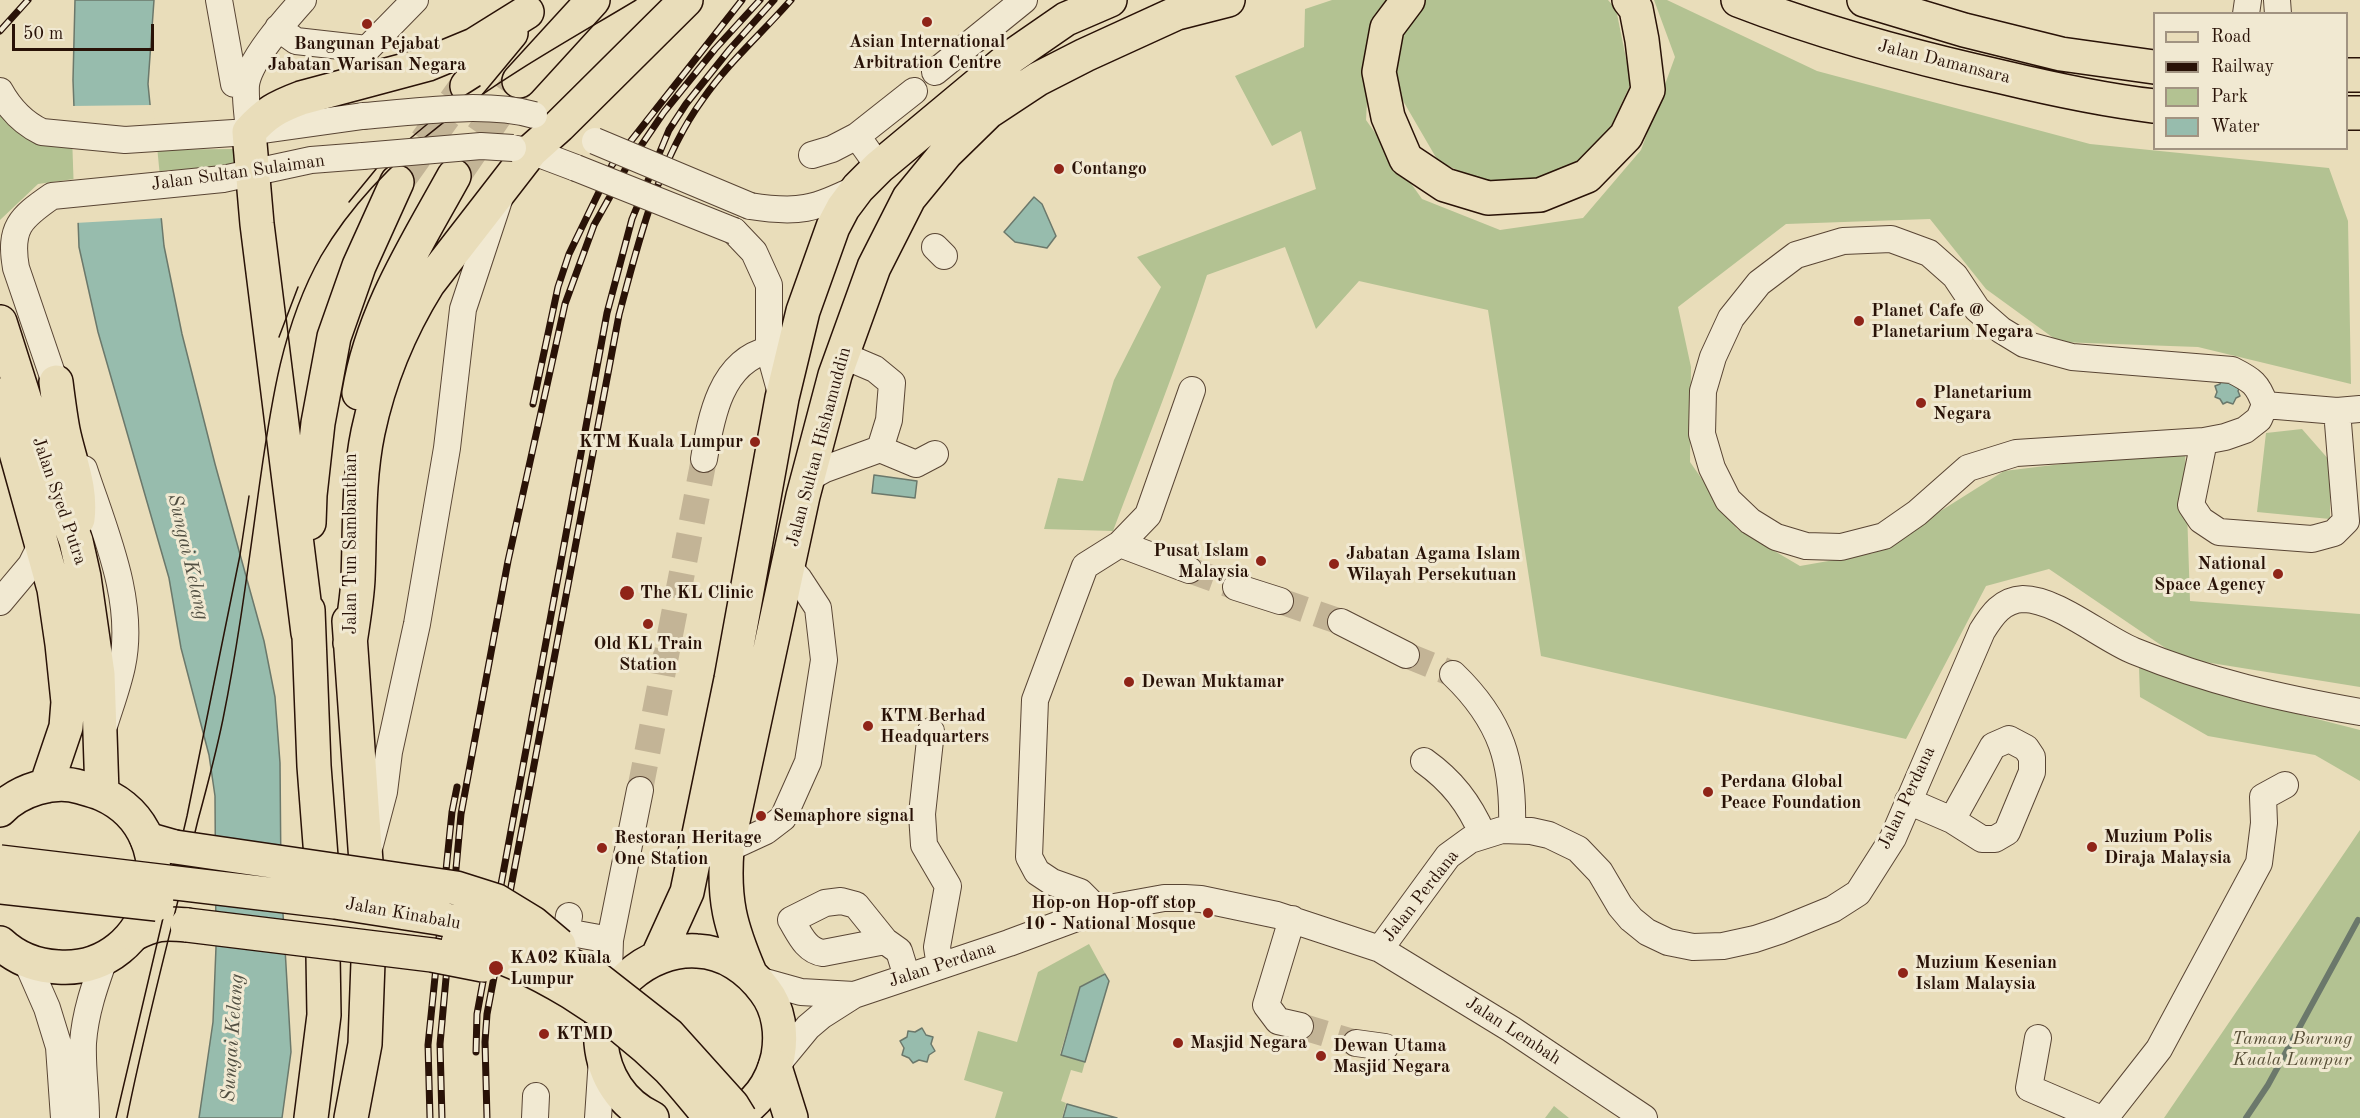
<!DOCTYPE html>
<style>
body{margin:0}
#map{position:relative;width:2360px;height:1118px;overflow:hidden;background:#e9ddba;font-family:"Old Standard TT",serif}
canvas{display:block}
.legend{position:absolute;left:2153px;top:12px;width:195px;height:138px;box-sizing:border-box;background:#f1e9d2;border:2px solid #a19381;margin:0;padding:8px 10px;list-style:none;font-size:18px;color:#291207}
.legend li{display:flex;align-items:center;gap:12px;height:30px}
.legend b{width:30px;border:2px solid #a19381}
.scale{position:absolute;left:12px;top:24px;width:142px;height:27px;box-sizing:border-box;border:3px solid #291207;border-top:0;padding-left:8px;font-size:18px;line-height:21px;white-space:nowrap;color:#291207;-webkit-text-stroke:4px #f1e9d2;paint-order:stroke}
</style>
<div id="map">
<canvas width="2360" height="1118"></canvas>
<ul class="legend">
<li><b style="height:8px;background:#e9ddba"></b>Road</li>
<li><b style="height:8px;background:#291207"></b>Railway</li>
<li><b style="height:16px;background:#b3c292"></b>Park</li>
<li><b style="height:16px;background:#97bcad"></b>Water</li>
</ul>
<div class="scale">50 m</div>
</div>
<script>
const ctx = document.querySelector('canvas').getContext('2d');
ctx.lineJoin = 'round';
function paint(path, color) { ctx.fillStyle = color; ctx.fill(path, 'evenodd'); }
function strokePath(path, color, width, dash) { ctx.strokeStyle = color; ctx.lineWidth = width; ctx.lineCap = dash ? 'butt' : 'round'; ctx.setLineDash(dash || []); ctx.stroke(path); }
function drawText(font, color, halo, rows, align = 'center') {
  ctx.font = font + ' "Old Standard TT",serif'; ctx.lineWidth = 6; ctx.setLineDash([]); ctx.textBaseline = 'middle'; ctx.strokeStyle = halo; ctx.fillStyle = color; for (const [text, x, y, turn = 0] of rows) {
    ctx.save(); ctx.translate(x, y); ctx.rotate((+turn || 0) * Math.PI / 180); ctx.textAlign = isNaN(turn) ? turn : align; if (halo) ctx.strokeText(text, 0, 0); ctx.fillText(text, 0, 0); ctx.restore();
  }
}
const green = new Path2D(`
 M1332 0H1389L1371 29 1366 120 1422 199 1500 230 1583 218 1641 150 1675 57 1654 0H1667L1817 71 2090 144 2329 168 2348 221 2351 384 2198 347 2059 342 1986 289 1930 219 1786 224 1678 307 1691 367 1690 462 1737 529 1800 566 1874 553 2004 471 2185 449 2190 601 2360 614V687L2180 658 2049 569 1986 586 1906 739 1541 656 1488 310 1359 281 1316 329 1285 247 1207 275C1179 361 1145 446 1113 531L1044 529 1058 478 1083 481 1114 380 1161 287 1137 257 1316 189 1301 131 1272 146 1235 76 1304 47 1305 9Z
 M1418 0H1608L1616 9 1631 83 1598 154 1555 181 1495 188 1438 161 1395 87 1398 29Z
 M0 110 8 124 39 142 69 148 123 150 234 149 238 165 96 176 38 184 0 220Z
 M2302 429 2330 461V519L2257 512 2266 433Z
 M2139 667 2270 707 2360 730V781L2315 755 2208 736 2140 697Z
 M2360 830V1118H2164Z
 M1089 944 1105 973 1080 987 1060 1054 1085 1062 1082 1073 1071 1070 1061 1101 1066 1103 1062 1118H995L1003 1092 964 1080 978 1031 1017 1042 1038 972Z
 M1554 1106 1569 1118H1545Z`);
const water = new Path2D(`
 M75 0H154L148 84 164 246 182 334 215 464 264 641 275 697 280 763 281 879 291 1052 282 1118H199L213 1022 216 947 215 796 209 755 181 648 169 578 98 332 79 247 73 80Z
 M1034 197 1042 204 1056 236 1047 248 1015 242 1004 232Z
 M2222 379 2240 386 2238 391 2240 396 2236 398 2233 404 2227 402 2223 404 2220 399 2215 397 2217 392 2215 386 2220 384Z
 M874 475 917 481 915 498 872 493Z
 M1105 974 1109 981 1085 1062 1061 1055 1080 987Z
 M922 1028 926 1035 933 1037 931 1044 935 1051 929 1055 927 1062 919 1060 913 1063 909 1058 902 1055 904 1048 900 1041 907 1037 908 1031 915 1032Z
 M1067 1104 1117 1118H1063Z`);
const pier = new Path2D(`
 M153 105 164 218 75 223 71 106Z`);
const stream = new Path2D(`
 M2246 1118 2268 1085 2358 920`);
const minorTunnel = new Path2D(`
 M1189 570 1236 587
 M1280 601 1341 622
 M1406 655 1453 674
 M640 790 704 459
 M1300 1026 1356 1043`);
const majorTunnel = new Path2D(`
 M454 176 519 81
 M397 182 466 86`);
const minor = new Path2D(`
 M219 0 234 84 246 83
 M2277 0 2278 14
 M2246 14 2248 0
 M278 28 296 41 367 49 415 0
 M935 72 1024 0
 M0 91C10 109 23 123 42 132L125 140 249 132 363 116
 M249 132C248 117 245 100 246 85 249 60 286 19 303 0
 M517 149 531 151 576 168
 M812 155 832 149 857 136
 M879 167 857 136 914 91
 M750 206C800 214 813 209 858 188
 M734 231 754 252 769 285V350L782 397
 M1891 239 1929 253 1955 276 1977 309 2001 330 2024 344 2072 357 2232 370C2252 380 2258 384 2265 405L2259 419 2245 430 2225 437 2204 441 2016 453 1968 468 1917 513 1884 536 1841 547 1806 546 1776 537 1750 521 1728 500 1712 468 1702 434 1703 391 1713 357 1731 318 1759 283 1796 255 1843 241Z
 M935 247 944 256
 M61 400 16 268C9 228 20 218 52 196L223 179 311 160 363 156
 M2265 405 2337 411 2360 409
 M2204 441 2191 505 2201 520 2219 532 2312 539 2334 533 2346 521 2337 411
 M880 449 916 464 935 454
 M704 459C711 417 721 361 769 350
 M84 469C104 530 136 601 122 666 118 685 111 704 105 723
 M807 479 825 469 880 449 889 420 892 383 875 369 842 355
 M1120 544 1189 570
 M1236 587 1280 601
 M0 602 31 565 42 543
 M1341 622 1406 655
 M1453 674C1502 721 1514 763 1512 829
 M931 731 922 814 924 845 948 886 937 947 940 966
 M1424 761C1452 781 1469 803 1483 835
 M1908 801 1952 820 1982 839H1995L2007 832 2032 772V757L2026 748 2009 739 1993 746 1952 820
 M370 845 384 792 389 752 417 624 447 448 463 309 499 200
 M727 849 766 831 783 818 808 762 824 660 818 608 799 579 788 567
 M1098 910 1080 892 1052 882 1037 872 1029 857 1035 700 1085 566 1120 544 1148 515 1192 390
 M1292 919 1266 1005 1278 1021 1300 1026
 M566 932 610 940
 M885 941 823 953C806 951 799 933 791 920L825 903 841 901 856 905 885 941 899 951 907 977
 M1380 949 1448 856 1470 840 1502 830 1531 831 1549 835 1578 849 1600 872 1620 906 1631 919 1647 932 1668 942 1693 947 1723 946 1755 939 1779 931 1833 909 1858 893 1893 838 1982 631C1992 615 2002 600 2023 599 2057 599 2102 638 2134 651 2210 682 2280 698 2360 712
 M26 960 47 1008 59 1047 64 1118
 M561 963 569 916
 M758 980 801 992 854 995
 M608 1003 610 940 640 790
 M2038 1038 2029 1088 2099 1118
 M1356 1043 1385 1047
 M775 1067 808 1027 821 1016 854 995 1009 943 1098 910 1164 898H1185L1201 899 1277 915 1380 949 1511 1029 1644 1118
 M86 1118C86 1093 82 1068 83 1043 85 1013 95 985 105 957
 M535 1118 536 1096
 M598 1118 602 1058
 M2105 1118 2159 1049 2259 863 2264 823 2263 797 2285 785`);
const major = new Path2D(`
 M1408 0 1387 28 1379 72 1388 117 1406 159 1445 185 1488 198 1540 195 1587 176 1626 136 1648 90 1642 40 1636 9 1629 0
 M1738 0C1823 33 1912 57 2002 77 2052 89 2103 100 2154 106
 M1864 0 1964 30 2061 54 2154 67
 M2346 75H2360
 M519 81 593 0
 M467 86 511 33
 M2346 113H2360
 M0 322 35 432 76 541 84 577 98 674 102 793
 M56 382C58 398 60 414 63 430 69 460 82 487 78 519
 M359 393C372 313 416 245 454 176
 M0 395 54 589 62 644 68 702 66 727 46 786
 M309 523 310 495 318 423 334 337 359 266 397 182
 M308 610 314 766 321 857
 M349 621 366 862
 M308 633 257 224 249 132C266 113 277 107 301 98L428 64 474 45 527 12
 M350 643C353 622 357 600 358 579 360 530 358 480 368 432 379 380 400 329 428 284L531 151 559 126 686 0
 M0 810C19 790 54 779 80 787 87 789 95 791 102 794 192 834 156 974 58 967 36 966 16 958 0 943
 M657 958 687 892 731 679 782 398 803 311 833 227 843 208 858 188 879 167 1011 57 1066 19 1110 0
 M750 973C730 926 723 900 727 849L803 496 835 375 874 267 909 198 946 153 988 112 1038 79 1085 55 1177 13 1228 0
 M311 1118 324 1015 323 955
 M351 1118 365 1044 368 962
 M652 1118C622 1104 604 1076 601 1043 597 991 647 948 697 951 725 952 749 969 765 991 779 1009 782 1034 778 1056 772 1083 756 1106 730 1118`);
const highway = new Path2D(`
 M0 805 5 804
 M147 839 175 847
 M134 934C155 923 163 923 187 925
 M775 1067 791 1118`);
const tram = new Path2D(`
 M349 202 381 163 450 105 480 86
 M279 337 298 287
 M116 1118 187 816 240 555 249 496
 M127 1118C147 1018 174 919 198 820 207 787 216 753 223 719 239 640 249 560 260 481 271 404 282 325 321 256 391 136 521 69 636 0`);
const rail = new Path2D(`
 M0 31 28 0
 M533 404 558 287 569 254 612 165 742 0
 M476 1052 477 1014 607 313 632 219 669 130 686 104 730 49 774 0
 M430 1118 428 1045 452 812 457 787
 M442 1118 440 1044 461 814 508 561 565 304 594 225 626 168 664 112 715 49 760 0
 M487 1118 485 1042 487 1014 619 315C638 243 658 161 703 99 728 63 762 33 791 0`);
const minorBridge = new Path2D(`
 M363 116C416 112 483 101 534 115
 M595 141 750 206
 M363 156 481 146 513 148
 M576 168 734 231`);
const highwayBridge = new Path2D(`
 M175 847 456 888 497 901 533 923 559 945
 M0 862 335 902 438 918 483 928 528 944 595 977 669 1035 732 1105 740 1118
 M0 887 157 904
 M187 925 432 955 483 965
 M458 943C536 963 612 1013 669 1069 684 1085 697 1102 711 1118`);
const markers = [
 [927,22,6,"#8f2418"],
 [367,24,6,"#8f2418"],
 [1059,169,6,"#8f2418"],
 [1859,321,6,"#8f2418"],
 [1921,403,6,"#8f2418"],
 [755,442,6,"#8f2418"],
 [1261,561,6,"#8f2418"],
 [1334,564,6,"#8f2418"],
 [2278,574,6,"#8f2418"],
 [627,593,8,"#8f2418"],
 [648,624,6,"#8f2418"],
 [1129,682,6,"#8f2418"],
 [868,726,6,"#8f2418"],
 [1708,792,6,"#8f2418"],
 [761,816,6,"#8f2418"],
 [2092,847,6,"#8f2418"],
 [602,848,6,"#8f2418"],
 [1208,913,6,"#8f2418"],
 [496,968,8,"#8f2418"],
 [1903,973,6,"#8f2418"],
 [544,1034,6,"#8f2418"],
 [1178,1043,6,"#8f2418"],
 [1321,1056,6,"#8f2418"]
];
const poiNames = [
 ["Asian International",927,42,"center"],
 ["Arbitration Centre",927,63,"center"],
 ["Bangunan Pejabat",367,44,"center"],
 ["Jabatan Warisan Negara",367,65,"center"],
 ["Contango",1071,169],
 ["Planet Cafe @",1871,311],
 ["Planetarium Negara",1871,332],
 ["Planetarium",1933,393],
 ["Negara",1933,414],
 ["KTM Kuala Lumpur",743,442,"right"],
 ["Pusat Islam",1249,551,"right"],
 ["Malaysia",1249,572,"right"],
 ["Jabatan Agama Islam",1346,554],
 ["Wilayah Persekutuan",1346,575],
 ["National",2266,564,"right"],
 ["Space Agency",2266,585,"right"],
 ["The KL Clinic",640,593],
 ["Old KL Train",648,644,"center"],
 ["Station",648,665,"center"],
 ["Dewan Muktamar",1141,682],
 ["KTM Berhad",880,716],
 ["Headquarters",880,737],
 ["Perdana Global",1720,782],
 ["Peace Foundation",1720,803],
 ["Semaphore signal",773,816],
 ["Muzium Polis",2104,837],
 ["Diraja Malaysia",2104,858],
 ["Restoran Heritage",614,838],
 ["One Station",614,859],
 ["Hop-on Hop-off stop",1196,903,"right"],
 ["10 - National Mosque",1196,924,"right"],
 ["KA02 Kuala",510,958],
 ["Lumpur",510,979],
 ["Muzium Kesenian",1915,963],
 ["Islam Malaysia",1915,984],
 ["KTMD",556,1034],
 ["Masjid Negara",1190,1043],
 ["Dewan Utama",1333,1046],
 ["Masjid Negara",1333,1067]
];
const streetNames = [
 ["Jalan Damansara",1944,62,14],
 ["Jalan Sultan Sulaiman",238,173,-8],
 ["Jalan Sultan Hishamuddin",819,447,-75],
 ["Jalan Syed Putra",59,501,71],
 ["Jalan Tun Sambanthan",351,544,-90],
 ["Jalan Perdana",1907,798,-65],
 ["Jalan Perdana",1421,896,-52],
 ["Jalan Kinabalu",403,914,10],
 ["Jalan Perdana",942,965,-18],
 ["Jalan Lembah",1513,1031,33]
];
const parkNames = [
 ["Taman Burung",2292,1039],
 ["Kuala Lumpur",2292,1060]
];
const waterNames = [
 ["Sungai Kelang",188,557,77],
 ["Sungai Kelang",233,1038,-86]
];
paint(green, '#b3c292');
paint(water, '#97bcad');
strokePath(water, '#6b786b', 1.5);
paint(pier, '#e9ddba');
strokePath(stream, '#6b786b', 6);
strokePath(minorTunnel, '#c3b496', 26, [26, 13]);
strokePath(majorTunnel, '#c3b496', 33, [33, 16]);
strokePath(minor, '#594534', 28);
strokePath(major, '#291207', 36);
strokePath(highway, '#291207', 36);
strokePath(minor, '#f1e9d2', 26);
strokePath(major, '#e9ddba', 33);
strokePath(highway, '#e9ddba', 33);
strokePath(tram, '#291207', 1.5);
strokePath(rail, '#291207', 7);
strokePath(rail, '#f1e9d2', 4.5, [14]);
strokePath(minorBridge, '#594534', 28, []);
strokePath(highwayBridge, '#291207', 36, []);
strokePath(minorBridge, '#f1e9d2', 26);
strokePath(highwayBridge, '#e9ddba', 33);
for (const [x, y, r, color] of markers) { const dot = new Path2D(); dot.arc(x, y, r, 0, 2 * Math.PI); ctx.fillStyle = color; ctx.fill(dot); strokePath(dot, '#f1e9d2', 2); }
drawText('bold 18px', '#291207', '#f1e9d2', poiNames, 'left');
drawText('18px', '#291207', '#f1e9d2', streetNames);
drawText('italic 18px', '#595038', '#f1e9d2', parkNames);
drawText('italic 20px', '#504e41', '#f1e9d2', waterNames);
</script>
